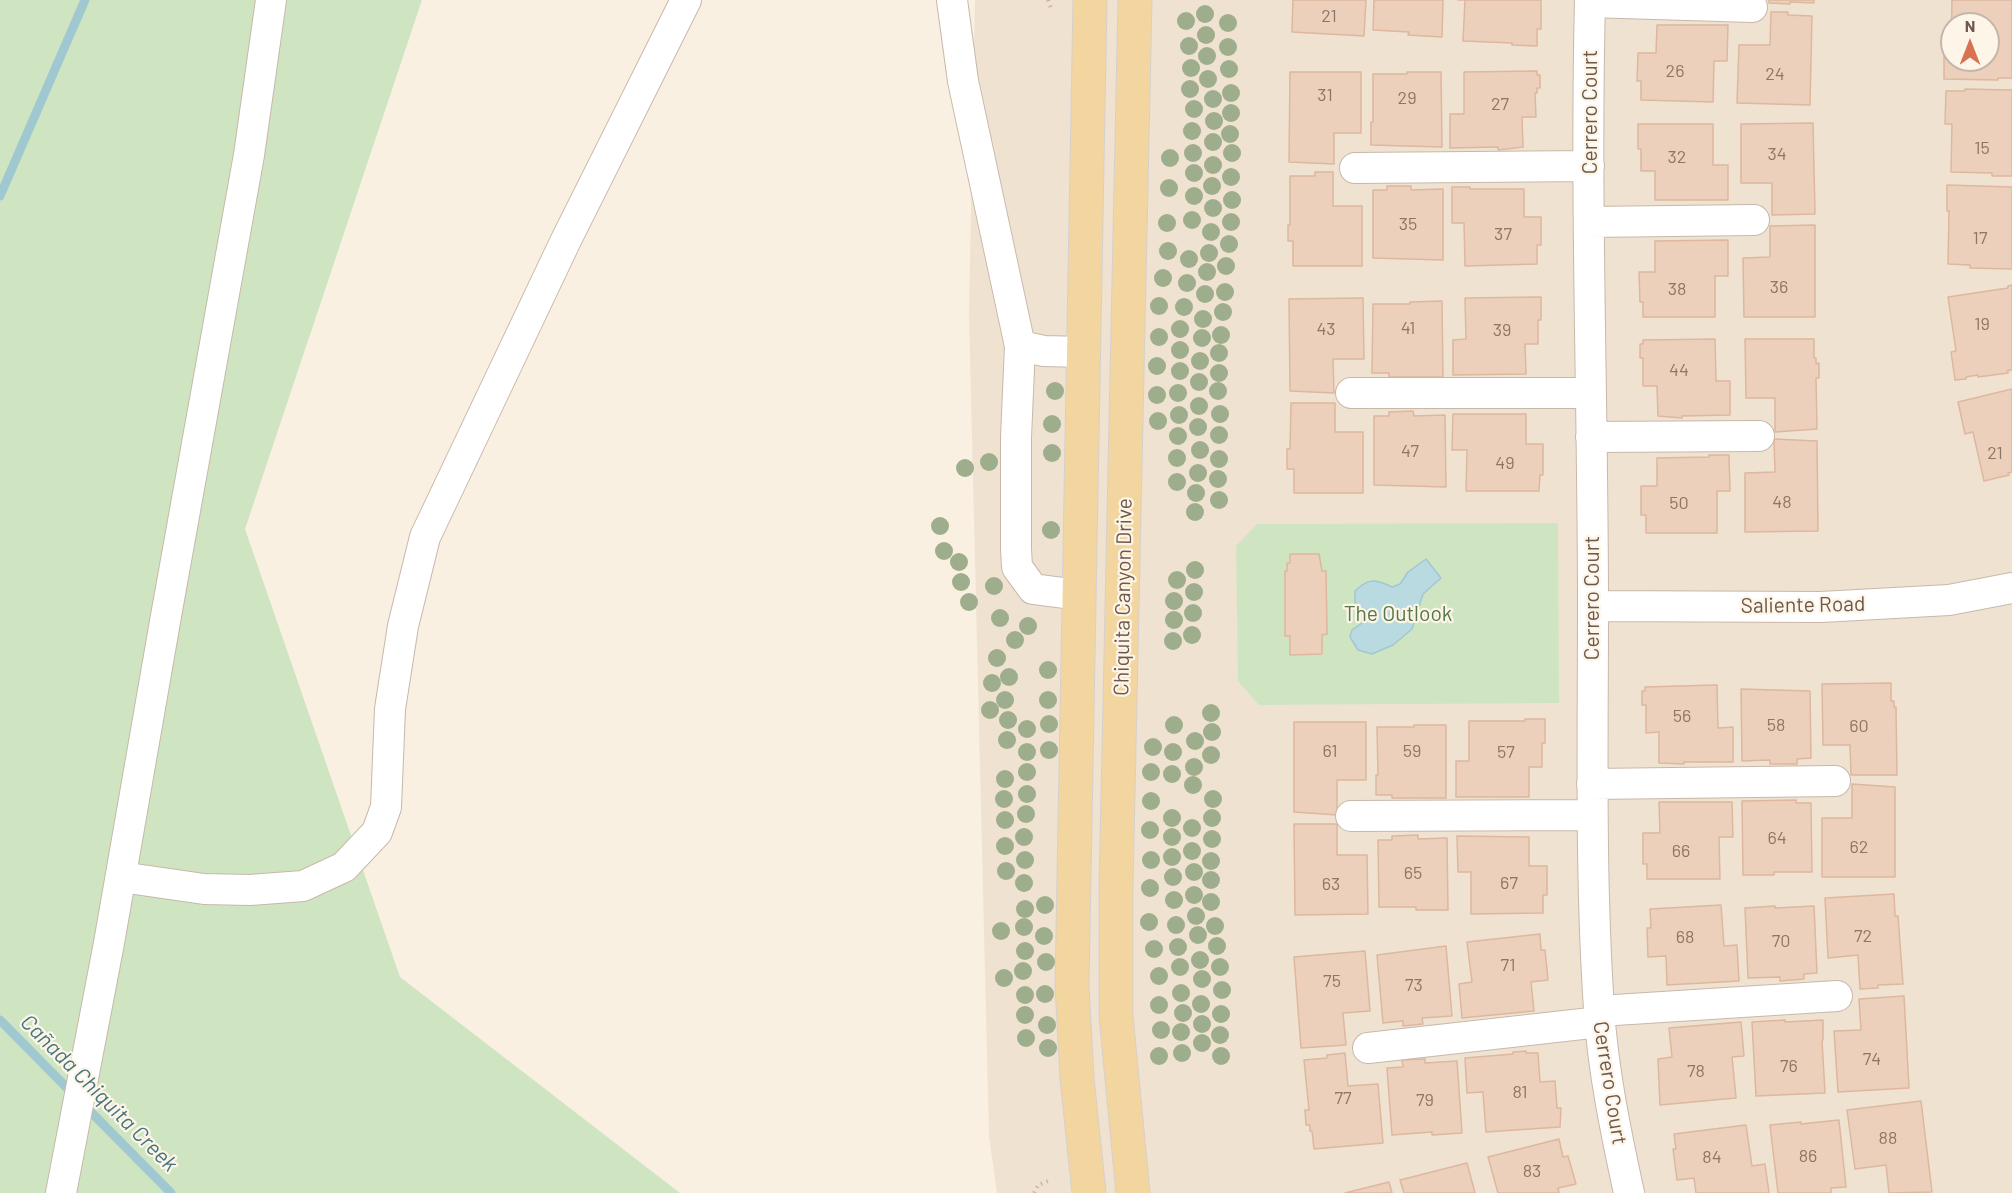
<!DOCTYPE html>
<meta charset="utf-8">
<style>
body{margin:0}
#map{position:relative;width:2012px;height:1193px;overflow:hidden;background:#f9f0e1;font-family:Barlow,sans-serif}
canvas{display:block}
.north{position:absolute;left:1940px;top:12px;width:60px;height:60px;box-sizing:border-box;background:#fdf5e7;border:2px solid #c4b6a9;border-radius:50%;rotate:0deg;font-size:16px;font-weight:700;line-height:24px;text-align:center;color:#6e584b}
.north::after{content:'';display:block;margin:auto;width:21px;height:27px;background:#d87252;clip-path:polygon(50% 0,100% 100%,50% 72%,0 100%)}
</style>
<div id="map">
<canvas width="2012" height="1193"></canvas>
<div class="north">N</div>
</div>
<script>
const ctx = document.querySelector('canvas').getContext('2d');
ctx.lineJoin = 'round';
function paint(path, color) { ctx.fillStyle = color; ctx.fill(path, 'evenodd'); }
function strokePath(path, color, width, dash) { ctx.strokeStyle = color; ctx.lineWidth = width; ctx.lineCap = dash ? 'butt' : 'round'; ctx.setLineDash(dash || []); ctx.stroke(path); }
function drawText(font, color, halo, rows, align = 'center') {
  ctx.font = font + ' Barlow,sans-serif'; ctx.lineWidth = 4.5; ctx.setLineDash([]); ctx.textBaseline = 'middle'; ctx.strokeStyle = halo; ctx.fillStyle = color; for (const [text, x, y, turn = 0] of rows) {
    ctx.save(); ctx.translate(x, y); ctx.rotate((+turn || 0) * Math.PI / 180); ctx.textAlign = isNaN(turn) ? turn : align; if (halo) ctx.strokeText(text, 0, 0); ctx.fillText(text, 0, 0); ctx.restore();
  }
}
const residential = new Path2D(`
 M975 0H2012V1193H997L989 1136 969 315ZM1952 24H1988V60H1952Z`);
const green = new Path2D(`
 M0 0H422L245 529 400 977 680 1193H0Z
 M1558 523 1559 703 1259 705 1238 681 1236 546 1257 524Z`);
const water = new Path2D(`
 M1426 559 1441 578 1423 594 1412 629 1393 645 1372 654 1358 650 1350 637 1352 630 1372 616 1365 609 1355 608V591C1368 578 1375 579 1392 587L1400 584 1408 572Z`);
const stream = new Path2D(`
 M0 196 85 0
 M0 1020 74 1095
 M84 1105 171 1193`);
const building = new Path2D(`
 M1293 0H1366L1364 36 1292 32Z
 M1374 0H1443L1442 37 1408 35 1409 32 1373 30Z
 M1458 0H1541V29H1537V46L1512 45V43L1463 41 1465 0Z
 M1769 0H1814V3L1790 2V4L1769 3Z
 M1952 0H2012V78H1998V80L1944 79V49L1951 50ZM1952 24H1988V60H1952Z
 M1771 12H1788V15L1812 16 1810 105 1737 103 1739 45H1770Z
 M1657 25H1728L1727 61H1714L1713 102 1641 100V81H1637L1638 53H1656Z
 M1537 71V75H1540V88H1537V93H1535L1536 117H1522L1523 147 1498 150V147L1450 148V114H1464V72Z
 M1290 72H1361V133H1334V164L1289 162Z
 M1407 72H1441L1442 147 1371 145V122H1373V74H1407Z
 M1965 89 2012 90V176H1992V173L1951 172 1952 124H1945L1946 91H1965Z
 M1813 123 1815 214 1772 215V183H1741V124Z
 M1638 124H1713V165H1728V200H1655V171H1641V149H1638Z
 M1315 172H1333V206H1362V266H1293V241H1288V225H1290V176H1315Z
 M1947 185 2012 187V269L1970 268V265L1948 264 1949 211H1947Z
 M1387 186H1411V190L1443 189V260L1373 258V190H1387Z
 M1452 187H1470V189H1524V217H1541V245H1537V264L1465 266 1464 223H1452Z
 M1815 225V317H1744L1743 258 1770 257V226Z
 M1728 240V276H1715V317H1643V302H1640L1639 272H1655V241Z
 M2012 285V370H2008V373L1978 377V375L1966 377V379L1955 380 1951 352 1956 351 1948 297 2008 288V286Z
 M1541 297V320H1538V344H1525L1526 374 1453 375V340L1466 339 1465 298Z
 M1363 298 1364 359H1333L1334 393 1290 391 1289 299Z
 M1442 301 1443 377H1389V373H1372L1373 304H1410V302Z
 M1715 339 1716 381H1730V415L1682 416V418L1658 416 1657 386H1643V358H1640V344H1643V340Z
 M1745 339H1814V358H1816V364L1819 363V378H1816L1817 429 1775 432V398H1746Z
 M2012 389V472L2008 473 2009 475 1984 481 1973 432 1965 434 1958 402Z
 M1291 403H1335V432H1363V493H1294V469H1287V449H1290Z
 M1413 411 1414 416 1445 415 1446 487 1374 485V416H1389V412Z
 M1453 414H1526V444H1543V475H1540L1539 491H1466L1467 450H1452Z
 M1774 439 1817 441 1818 531 1745 532V473L1775 472Z
 M1709 455H1729L1730 491H1717V533H1646V515H1641V486H1657V458L1709 457Z
 M1290 554H1319L1322 571H1326L1327 634 1322 635V654L1290 655V636H1285V571H1287V563H1290Z
 M1891 683V701H1894V707H1896L1897 775H1851L1850 745H1823L1822 684Z
 M1717 685 1718 728 1733 727V762H1684V764L1659 763V732L1646 733V705H1642V691H1645V687Z
 M1741 689 1810 691 1811 758 1797 759V764H1770V760L1742 761Z
 M1525 719H1545V743H1542V767H1529V797H1456V761H1469V721H1525Z
 M1294 722H1366V780H1337V815L1294 812Z
 M1414 725H1446V798H1392V795H1376V775H1378L1377 727H1414Z
 M1852 784 1895 787V877H1822V818H1852Z
 M1796 800V803H1811L1812 872H1774V875H1743L1742 801Z
 M1659 802H1732L1733 837H1719L1720 879H1647V864H1643V833H1660Z
 M1294 824H1337V855H1367L1368 914 1295 915Z
 M1418 835V839L1447 838 1448 910H1416V907H1379L1378 840H1392V836Z
 M1457 836 1529 837V866H1547V895H1543V913L1471 914V872H1458Z
 M1894 894 1895 916H1898L1903 984 1878 985V988L1860 989 1858 955 1828 958 1825 898Z
 M1721 905 1724 946 1737 945 1739 981 1667 985 1666 956 1648 957 1647 928H1651L1650 909Z
 M1775 906V908L1814 906 1817 973 1804 974V979L1780 981V977L1748 978 1745 908Z
 M1540 934 1541 950H1545L1548 980 1531 982 1534 1011 1462 1018 1459 984 1472 982 1467 942Z
 M1446 946 1452 1016 1422 1018 1423 1024 1403 1026V1021L1383 1023 1377 955Z
 M1365 951 1370 1011 1343 1013 1346 1045 1301 1048 1294 957Z
 M1904 996 1909 1088 1838 1092 1834 1031 1861 1030 1859 999Z
 M1785 1020V1022L1823 1020V1040H1822L1825 1093 1756 1096 1752 1022Z
 M1741 1022 1744 1056 1732 1057 1736 1098 1660 1105 1658 1059 1672 1057 1669 1028Z
 M1526 1051V1053H1538L1540 1082 1555 1081 1557 1108H1561L1560 1127 1486 1132 1483 1092 1467 1093 1465 1058 1513 1054V1052Z
 M1345 1053 1348 1086 1378 1084 1383 1143 1314 1149 1312 1131H1310V1125H1306L1305 1110H1309L1304 1060 1327 1058V1055Z
 M1425 1059V1063L1457 1061 1462 1133 1432 1135V1132L1392 1135 1387 1068 1403 1067 1402 1060Z
 M1921 1101 1932 1192 1889 1193 1886 1165 1855 1169 1847 1110Z
 M1839 1120 1846 1187 1831 1188V1193H1778L1770 1125 1801 1122V1124Z
 M1746 1125 1752 1166 1765 1164 1769 1193H1696L1694 1178 1677 1180 1673 1149H1676L1674 1134Z
 M1559 1139 1563 1157 1568 1156 1576 1184 1558 1188 1559 1193H1498L1488 1157Z
 M1467 1163 1475 1193H1404L1400 1180Z
 M1389 1182 1392 1193H1345Z`);
const path = new Path2D(`
 M1048 0 1051 8
 M1034 1193 1038 1185 1048 1181`);
const minor = new Path2D(`
 M952 0 963 81 1020 346 1016 437V549L1017 567 1033 589 1079 595
 M1590 0C1585 202 1593 405 1593 607 1593 741 1590 875 1599 1009 1603 1071 1616 1133 1629 1193
 M1590 2 1752 7
 M1355 168 1589 166
 M1590 222 1754 220
 M1020 346 1044 351 1083 352
 M1351 393H1591
 M1591 437 1759 436
 M1593 606 1821 607 1949 600 2012 588
 M1592 784 1835 781
 M1351 816 1592 815
 M121 877 204 889 250 890 303 886 344 867 377 832 386 807 390 709 403 626 425 537 566 240 686 0
 M1599 1011 1837 996
 M1368 1048 1600 1022
 M61 1193 109 943 166 616 249 155 271 0`);
const major = new Path2D(`
 M1089 1193 1077 1078 1072 986 1090 0
 M1133 1193 1116 1016V888L1135 0`);
const trees = [
 [1205,14],
 [1186,21],
 [1228,23],
 [1206,35],
 [1189,46],
 [1228,47],
 [1207,56],
 [1191,68],
 [1229,69],
 [1208,79],
 [1190,89],
 [1231,93],
 [1213,99],
 [1194,109],
 [1231,113],
 [1214,121],
 [1192,131],
 [1230,134],
 [1213,142],
 [1193,153],
 [1232,153],
 [1170,158],
 [1213,165],
 [1194,173],
 [1231,177],
 [1212,186],
 [1169,188],
 [1194,196],
 [1232,200],
 [1213,208],
 [1192,220],
 [1231,222],
 [1167,223],
 [1211,232],
 [1229,244],
 [1168,251],
 [1209,253],
 [1189,259],
 [1226,266],
 [1207,272],
 [1163,278],
 [1187,283],
 [1225,292],
 [1205,294],
 [1159,306],
 [1184,307],
 [1223,312],
 [1203,319],
 [1180,329],
 [1221,335],
 [1159,337],
 [1202,338],
 [1180,350],
 [1219,353],
 [1200,361],
 [1157,366],
 [1180,371],
 [1219,373],
 [1199,382],
 [1055,391],
 [1218,391],
 [1178,393],
 [1157,395],
 [1199,406],
 [1220,414],
 [1179,415],
 [1158,421],
 [1052,424],
 [1198,427],
 [1219,435],
 [1178,436],
 [1200,450],
 [1052,453],
 [1177,458],
 [1219,459],
 [989,462],
 [965,468],
 [1198,473],
 [1218,479],
 [1177,482],
 [1196,493],
 [1219,500],
 [1195,512],
 [940,526],
 [1051,530],
 [944,551],
 [959,562],
 [1195,570],
 [1177,580],
 [961,582],
 [994,586],
 [1194,592],
 [1174,601],
 [969,602],
 [1193,613],
 [1000,618],
 [1174,620],
 [1028,626],
 [1192,635],
 [1015,640],
 [1173,641],
 [997,658],
 [1048,670],
 [1009,677],
 [992,683],
 [1005,700],
 [1048,700],
 [990,710],
 [1211,713],
 [1008,720],
 [1049,724],
 [1174,725],
 [1027,729],
 [1212,732],
 [1007,740],
 [1195,741],
 [1153,747],
 [1049,750],
 [1027,752],
 [1173,752],
 [1211,755],
 [1194,767],
 [1027,772],
 [1151,772],
 [1172,774],
 [1005,779],
 [1193,785],
 [1027,794],
 [1004,799],
 [1213,799],
 [1151,801],
 [1026,814],
 [1172,818],
 [1212,818],
 [1005,820],
 [1192,828],
 [1150,830],
 [1024,837],
 [1172,837],
 [1212,839],
 [1005,846],
 [1192,851],
 [1172,857],
 [1025,860],
 [1151,860],
 [1211,861],
 [1006,871],
 [1194,872],
 [1173,877],
 [1211,880],
 [1024,883],
 [1150,888],
 [1194,895],
 [1174,900],
 [1211,902],
 [1045,905],
 [1025,909],
 [1196,916],
 [1149,922],
 [1176,925],
 [1215,926],
 [1024,927],
 [1001,931],
 [1198,935],
 [1044,936],
 [1217,946],
 [1178,947],
 [1154,949],
 [1025,951],
 [1200,960],
 [1046,962],
 [1180,967],
 [1220,967],
 [1023,971],
 [1159,976],
 [1004,978],
 [1202,979],
 [1222,990],
 [1181,993],
 [1045,994],
 [1025,995],
 [1201,1004],
 [1159,1005],
 [1183,1013],
 [1221,1014],
 [1025,1015],
 [1202,1024],
 [1047,1025],
 [1161,1030],
 [1181,1032],
 [1220,1035],
 [1026,1038],
 [1202,1043],
 [1048,1048],
 [1182,1053],
 [1159,1056],
 [1221,1056]
];
const numberNames = [
 ["21",1329,16],
 ["26",1675,71],
 ["24",1775,74],
 ["31",1325,95],
 ["29",1407,98],
 ["27",1500,104],
 ["15",1982,148],
 ["34",1777,154],
 ["32",1677,157],
 ["35",1408,224],
 ["37",1503,234],
 ["17",1980,238],
 ["36",1779,287],
 ["38",1677,289],
 ["19",1982,324],
 ["41",1408,328],
 ["43",1326,329],
 ["39",1502,330],
 ["44",1679,370],
 ["47",1410,451],
 ["21",1995,453],
 ["49",1505,463],
 ["48",1782,502],
 ["50",1679,503],
 ["56",1682,716],
 ["58",1776,725],
 ["60",1859,726],
 ["61",1330,751],
 ["59",1412,751],
 ["57",1506,752],
 ["64",1777,838],
 ["62",1859,847],
 ["66",1681,851],
 ["65",1413,873],
 ["67",1509,883],
 ["63",1331,884],
 ["72",1863,936],
 ["68",1685,937],
 ["70",1781,941],
 ["71",1508,965],
 ["75",1332,981],
 ["73",1414,985],
 ["74",1872,1059],
 ["76",1789,1066],
 ["78",1696,1071],
 ["81",1520,1092],
 ["77",1343,1098],
 ["79",1425,1100],
 ["88",1888,1138],
 ["86",1808,1156],
 ["84",1712,1157],
 ["83",1532,1171]
];
const streetNames = [
 ["Cerrero Court",1590,112,-90],
 ["Chiquita Canyon Drive",1123,597,-89],
 ["Cerrero Court",1592,598,-90],
 ["Saliente Road",1803,605,-1],
 ["Cerrero Court",1610,1083,81]
];
const parkNames = [
 ["The Outlook",1398,614]
];
const waterNames = [
 ["Cañada Chiquita Creek",99,1093,45]
];
paint(residential, '#f0e2d1');
paint(green, '#cfe5c2');
paint(water, '#b8dae0');
strokePath(water, '#a0c8d1', 1.5);
strokePath(stream, '#a0c8d1', 9);
paint(building, '#ecd0bc');
strokePath(building, '#ddb79e', 1.5);
strokePath(minor, '#c8b8aa', 32);
strokePath(major, '#d6d0cd', 35);
strokePath(path, '#d0b3a0', 4, [1.5, 4.5]);
strokePath(minor, '#fff', 30);
strokePath(major, '#f2d59f', 33);
ctx.fillStyle = '#9eae8c';
for (const [x, y] of trees) { ctx.beginPath(); ctx.arc(x, y, 9, 0, 2 * Math.PI); ctx.fill(); }
drawText('18px', '#8e7667', null, numberNames);
drawText('21px', '#6e584b', '#fdf5e7', streetNames);
drawText('21px', '#547847', '#fdf5e7', parkNames);
drawText('italic 22px', '#477480', '#fdf5e7', waterNames);
</script>
